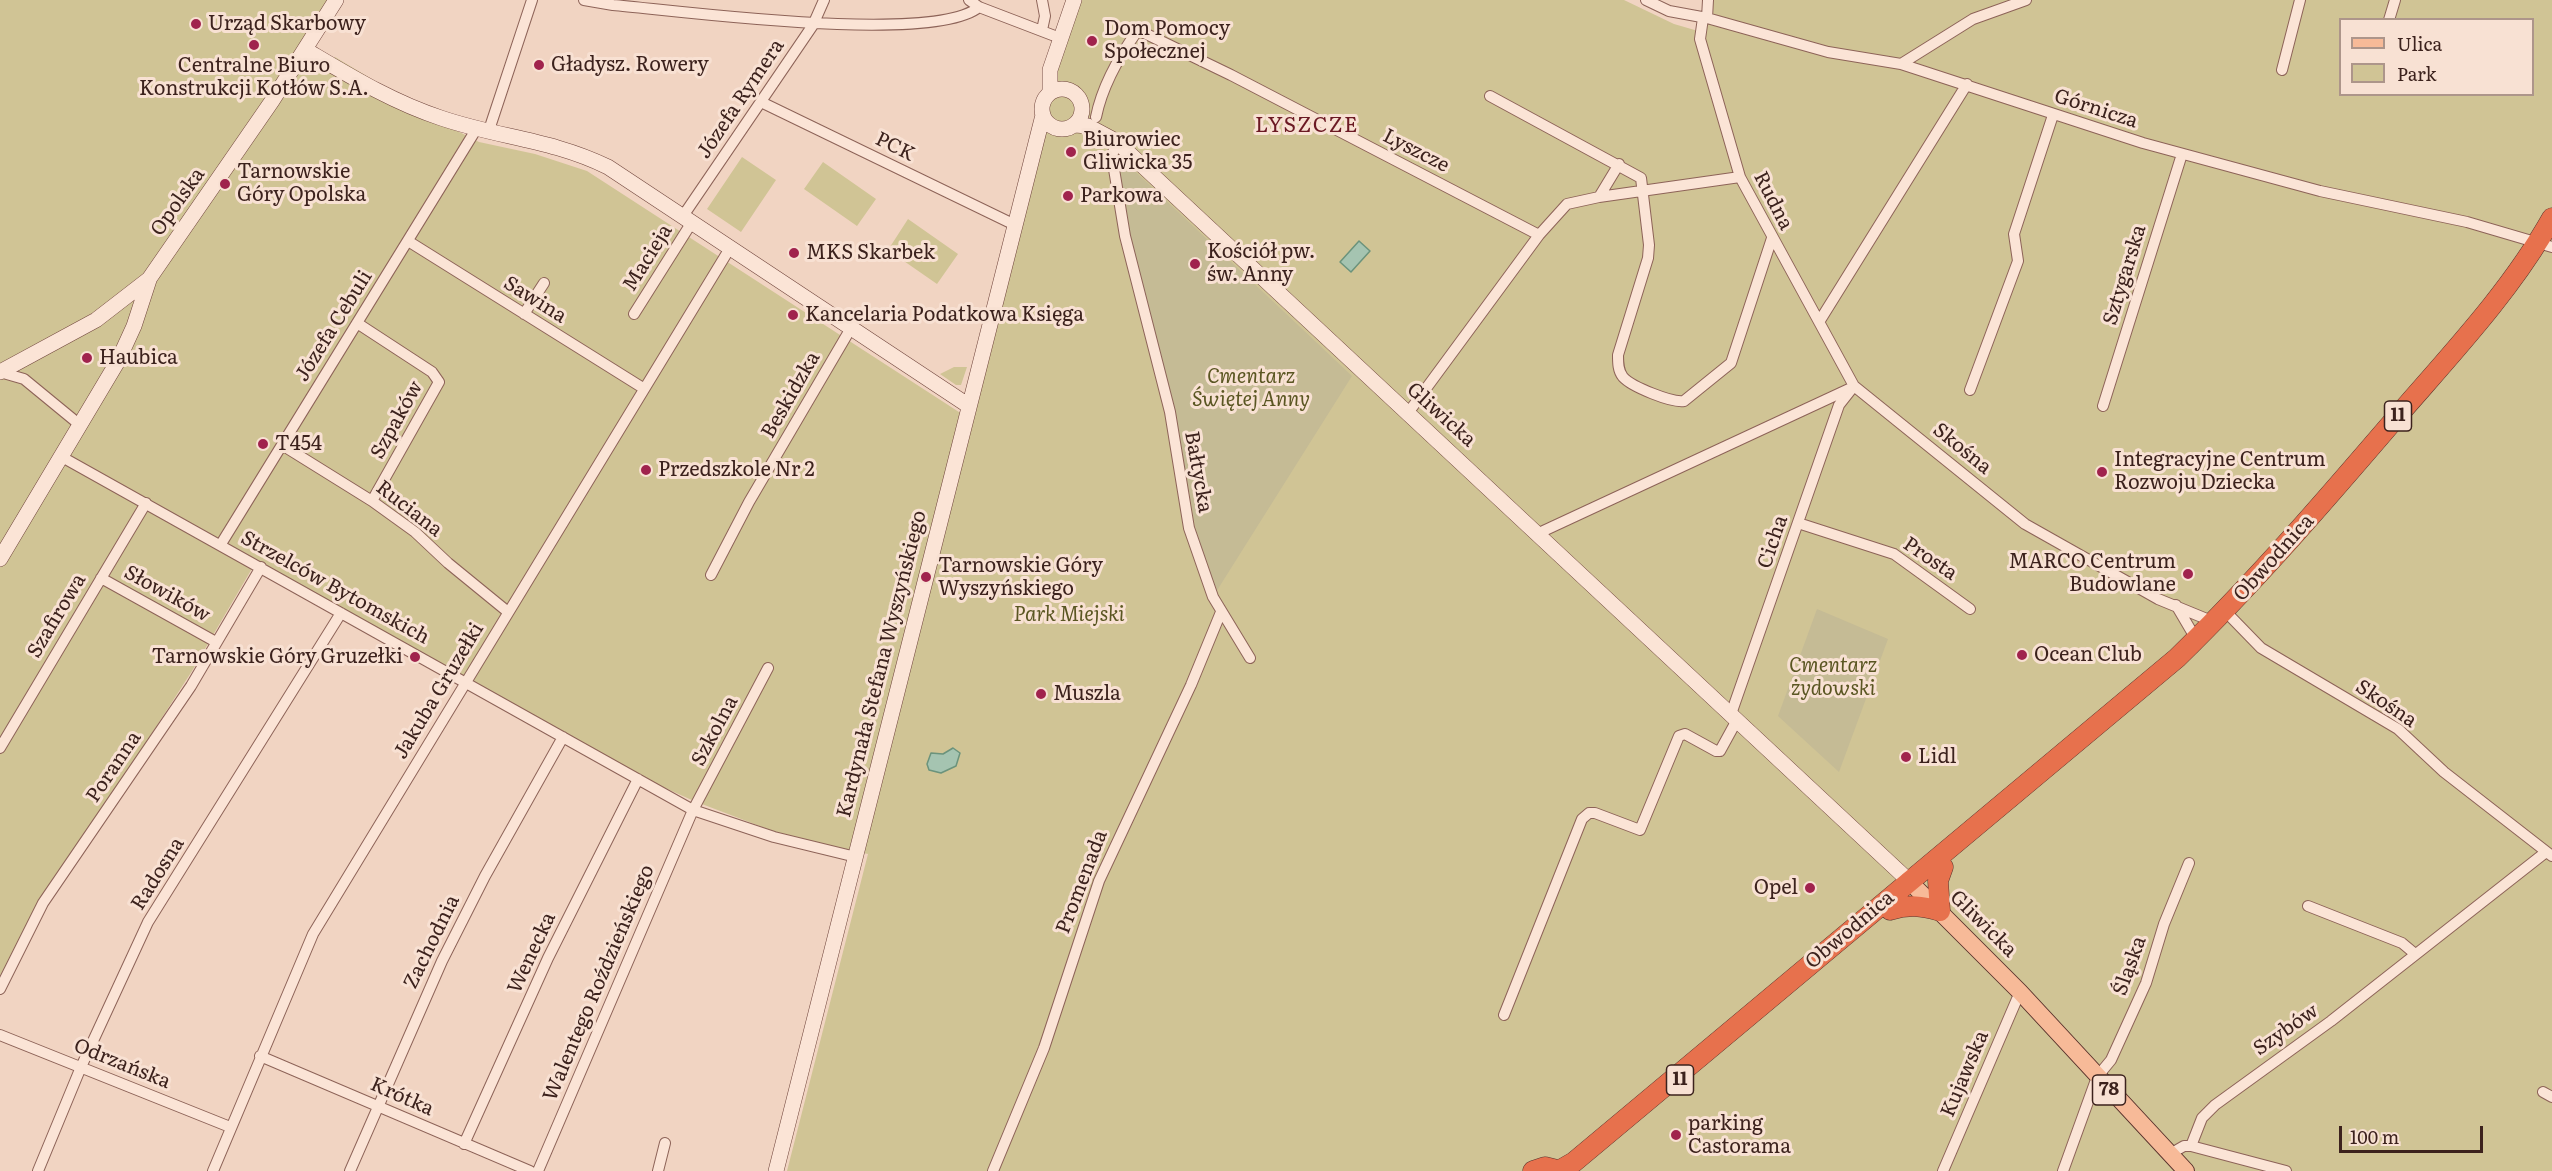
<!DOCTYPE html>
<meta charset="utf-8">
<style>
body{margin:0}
#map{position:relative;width:2552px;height:1171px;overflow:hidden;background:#f1d4c2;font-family:Literata,serif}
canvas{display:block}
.legend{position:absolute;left:2339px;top:18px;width:195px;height:78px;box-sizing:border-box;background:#f8e1d3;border:2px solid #ad958a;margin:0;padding:8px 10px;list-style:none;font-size:18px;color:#3c221d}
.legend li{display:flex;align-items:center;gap:12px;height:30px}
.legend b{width:30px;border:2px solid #ad958a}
.scale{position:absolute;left:2339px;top:1126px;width:144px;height:27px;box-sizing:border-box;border:3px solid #3c221d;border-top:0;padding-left:8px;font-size:18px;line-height:21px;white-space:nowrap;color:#3c221d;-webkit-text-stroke:4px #f8e1d3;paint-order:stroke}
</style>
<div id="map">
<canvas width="2552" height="1171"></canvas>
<ul class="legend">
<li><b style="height:8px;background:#f7ba98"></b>Ulica</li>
<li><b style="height:16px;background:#d0c495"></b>Park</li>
</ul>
<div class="scale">100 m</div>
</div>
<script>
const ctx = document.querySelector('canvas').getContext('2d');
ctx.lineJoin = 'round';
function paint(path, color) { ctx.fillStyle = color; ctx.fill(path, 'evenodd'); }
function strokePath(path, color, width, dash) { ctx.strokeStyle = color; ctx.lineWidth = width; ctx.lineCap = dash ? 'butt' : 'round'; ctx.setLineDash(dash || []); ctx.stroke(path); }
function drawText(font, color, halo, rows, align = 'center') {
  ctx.font = font + ' Literata,serif'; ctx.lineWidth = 6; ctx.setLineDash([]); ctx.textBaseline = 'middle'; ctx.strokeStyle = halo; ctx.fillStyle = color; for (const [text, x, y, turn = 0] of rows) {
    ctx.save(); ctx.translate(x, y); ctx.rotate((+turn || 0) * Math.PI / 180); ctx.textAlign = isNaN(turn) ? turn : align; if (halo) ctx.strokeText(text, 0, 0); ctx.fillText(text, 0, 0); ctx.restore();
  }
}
const green = new Path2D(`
 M0 0H330L304 43 333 59 335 57 385 87 414 109 479 142 535 154 587 171 962 414 1057 36 1070 0H1624L1674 24 1705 33 1714 0H2552V1171H787L868 854 783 835 694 801 616 766 257 560 192 671 27 927 0 976ZM2340 20H2532V94H2340Z
 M742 157 776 180 741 232 707 209Z
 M823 162 876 199 857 226 804 189Z
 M908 219 958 254 937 284 888 250Z
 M954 367H967L961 385H956L940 374Z`);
const cemetery = new Path2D(`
 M1123 160 1352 376 1216 592 1197 537 1176 416 1131 243 1118 162Z
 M1817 609 1888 639 1839 772 1778 716Z`);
const water = new Path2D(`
 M1359 241 1370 251 1351 272 1340 262Z
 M953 748 960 753 956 766 941 773 929 770 927 764 931 753 943 754Z`);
const street = new Path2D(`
 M584 0 613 5C681 11 933 45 979 7
 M969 0 979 7 1060 38
 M1646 0 1669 11 1707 18 1828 52 1901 64 2143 143 2320 191 2467 222 2552 247
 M1703 18 1700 39 1740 177 1854 386 2025 524 2158 599 2214 622
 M1707 18 1708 0
 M2389 20 2395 0
 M1042 30 1045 16 1042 0
 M1901 64 1973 19 2026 0
 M2282 70 2300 0
 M1490 96 1641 178 1649 245 1648 258 1618 355C1618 363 1618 371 1623 377 1632 387 1672 403 1684 401L1731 363 1772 238
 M761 102 1015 225
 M1096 117C1102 87 1120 55 1138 30L1231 75 1539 235
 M489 130 532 0
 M1116 141 1112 157 1125 236 1170 412 1189 528 1213 597 1250 658
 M1599 197 1619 164
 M683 216 813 25 824 0
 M408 241 643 388
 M524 314 544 283
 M634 314 692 222
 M1819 322 1967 84
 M357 323 432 372 439 382 372 501
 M0 372 24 379 80 425
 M1970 390 2018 261 2014 234 2053 115
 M2103 406 2182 154
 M1408 413 1539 235 1567 204 1599 197 1740 177
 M282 445 372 501 415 532 448 563 508 612
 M62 457 693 810 774 837 856 857
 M1798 523 1894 554 1970 609
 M1539 533 1849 389
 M221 544 477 128
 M711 575 749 502 851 328
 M101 578 216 642
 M2176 605 2196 639
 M2225 611 2261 648 2398 729 2444 772 2552 856
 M1731 714 1839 405 1854 386
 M0 748 146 503
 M2308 906 2402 943 2414 953
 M0 989 43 903 191 686 261 567
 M1504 1015 1582 819 1589 813H1595L1640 830 1679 736 1685 734 1716 751H1720L1737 720
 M0 1035 230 1127
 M260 1056 530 1171
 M2543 1092 2552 1097
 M464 1144 548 958 638 779
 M2191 1146 2202 1118 2215 1105 2331 1021 2546 852
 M2170 1154 2184 1146H2191L2286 1171
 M38 1171 81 1067 148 922 341 613
 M213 1171 313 934 730 248
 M350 1171 442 961 485 876 563 737
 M538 1171 693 810 768 668
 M658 1171 665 1143
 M993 1171 1044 1048 1099 881 1191 685 1221 612
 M1943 1171 2020 992
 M2063 1171 2097 1077 2111 1060 2146 983 2164 924 2189 863`);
const secondary = new Path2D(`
 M306 50C350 76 392 102 441 118 500 138 550 139 608 167L969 406
 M1042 109a20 20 0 1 1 40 0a20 20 0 1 1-40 0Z
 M1050 92V70L1074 0
 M1075 125 1088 126 1116 141 1908 880
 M0 372 96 320 149 279 272 101 336 0
 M0 559 118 361 134 326 149 280
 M776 1171 1043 115`);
const primary = new Path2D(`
 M1908 880 2020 992 2186 1171`);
const highway = new Path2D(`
 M1890 910C1909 904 1922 906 1940 911L1938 881 1943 867
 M1560 1170 1574 1162 2177 658C2257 580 2329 496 2401 412 2455 350 2512 289 2552 218
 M1533 1171 1545 1167 1561 1171`);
const markers = [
 [196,24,6,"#a0234d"],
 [1092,41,6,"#a0234d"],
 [254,45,6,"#a0234d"],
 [539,65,6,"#a0234d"],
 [1071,152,6,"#a0234d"],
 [225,184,6,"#a0234d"],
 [1068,196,6,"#a0234d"],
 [794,253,6,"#a0234d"],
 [1195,264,6,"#a0234d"],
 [793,315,6,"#a0234d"],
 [87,358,6,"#a0234d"],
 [263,444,6,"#a0234d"],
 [646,470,6,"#a0234d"],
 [2102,472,6,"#a0234d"],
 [2188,574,6,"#a0234d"],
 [926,577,6,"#a0234d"],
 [2022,655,6,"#a0234d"],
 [415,657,6,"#a0234d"],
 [1041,694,6,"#a0234d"],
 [1906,757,6,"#a0234d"],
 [1810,888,6,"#a0234d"],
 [1676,1135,6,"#a0234d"]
];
const shields = [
 [2398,416,27],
 [1680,1080,27],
 [2109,1090,33]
];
const shieldNames = [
 ["11",2398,416],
 ["11",1680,1080],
 ["78",2109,1090]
];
const poiNames = [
 ["Urząd Skarbowy",208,24],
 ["Dom Pomocy",1104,29],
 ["Społecznej",1104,52],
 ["Gładysz. Rowery",551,65],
 ["Centralne Biuro",254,66,"center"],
 ["Konstrukcji Kotłów S.A.",254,89,"center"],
 ["Biurowiec",1083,140],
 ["Gliwicka 35",1083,163],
 ["Tarnowskie",237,172],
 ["Góry Opolska",237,195],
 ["Parkowa",1080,196],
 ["Kościół pw.",1207,252],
 ["św. Anny",1207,275],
 ["MKS Skarbek",806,253],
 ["Kancelaria Podatkowa Księga",805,315],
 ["Haubica",99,358],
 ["T454",275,444],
 ["Integracyjne Centrum",2114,460],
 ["Rozwoju Dziecka",2114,483],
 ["Przedszkole Nr 2",658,470],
 ["MARCO Centrum",2176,562,"right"],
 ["Budowlane",2176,585,"right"],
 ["Tarnowskie Góry",938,566],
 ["Wyszyńskiego",938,589],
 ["Ocean Club",2034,655],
 ["Tarnowskie Góry Gruzełki",403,657,"right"],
 ["Muszla",1053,694],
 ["Lidl",1918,757],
 ["Opel",1798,888,"right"],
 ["parking",1688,1124],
 ["Castorama",1688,1147]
];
const streetNames = [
 ["Józefa Rymera",741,99,-56],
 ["Górnicza",2096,109,18],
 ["PCK",895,147,26],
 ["Lyszcze",1416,151,27],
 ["Rudna",1773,201,63],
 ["Opolska",178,202,-55],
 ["Macieja",648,258,-58],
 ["Sztygarska",2125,275,-73],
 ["Sawina",535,300,32],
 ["Józefa Cebuli",334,326,-58],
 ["Beskidzka",791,395,-60],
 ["Gliwicka",1441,415,42],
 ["Szpaków",397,420,-61],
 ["Skośna",1962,449,39],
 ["Bałtycka",1198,472,80],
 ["Ruciana",409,509,38],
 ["Cicha",1773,542,-71],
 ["Obwodnica",2274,558,-48],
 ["Prosta",1930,559,34],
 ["Strzelców Bytomskich",335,588,29],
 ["Słowików",167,594,29],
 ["Szafirowa",57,616,-59],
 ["Kardynała Stefana Wyszyńskiego",882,664,-76],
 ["Jakuba Gruzełki",439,691,-59],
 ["Skośna",2386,704,34],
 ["Szkolna",715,731,-62],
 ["Poranna",114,767,-56],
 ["Radosna",158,874,-58],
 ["Promenada",1082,882,-69],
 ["Gliwicka",1983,924,45],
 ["Obwodnica",1850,930,-40],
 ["Zachodnia",432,942,-64],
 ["Wenecka",532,953,-65],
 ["Śląska",2130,966,-70],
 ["Walentego Roździeńskiego",599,983,-67],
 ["Szybów",2286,1030,-35],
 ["Odrzańska",122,1064,22],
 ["Kujawska",1965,1074,-67],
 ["Krótka",402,1097,24]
];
const parkNames = [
 ["Cmentarz",1251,377],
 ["Świętej Anny",1251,400],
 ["Park Miejski",1069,615],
 ["Cmentarz",1833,666],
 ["żydowski",1833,689]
];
const neighbourhoodNames = [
 ["LYSZCZE",1307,126]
];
paint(green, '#d0c495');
paint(cemetery, '#c5bb95');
paint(water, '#a5c4b1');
strokePath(water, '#6b937c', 1.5);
strokePath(street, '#8d6358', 12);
strokePath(secondary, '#6f443b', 16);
strokePath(primary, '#5a332c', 18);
strokePath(highway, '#5a332c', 21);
strokePath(street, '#fbe4d6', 10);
strokePath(secondary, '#fbe4d6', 15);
strokePath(primary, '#f7ba98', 16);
strokePath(highway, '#e7714d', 20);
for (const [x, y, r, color] of markers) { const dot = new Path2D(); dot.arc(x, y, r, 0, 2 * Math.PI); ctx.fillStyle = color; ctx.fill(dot); strokePath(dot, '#f8e1d3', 2); }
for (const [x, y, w] of shields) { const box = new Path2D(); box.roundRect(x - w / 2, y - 15, w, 30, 4.5); ctx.fillStyle = '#f8e1d3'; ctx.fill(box); strokePath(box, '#3c221d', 1.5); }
drawText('bold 18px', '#3c221d', null, shieldNames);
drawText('20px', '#3c221d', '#f8e1d3', poiNames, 'left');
drawText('20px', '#3c221d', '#f8e1d3', streetNames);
drawText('italic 20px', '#5a5622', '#f8e1d3', parkNames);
ctx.letterSpacing = '1.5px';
drawText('21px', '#6b1923', '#f8e1d3', neighbourhoodNames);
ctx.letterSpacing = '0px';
</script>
